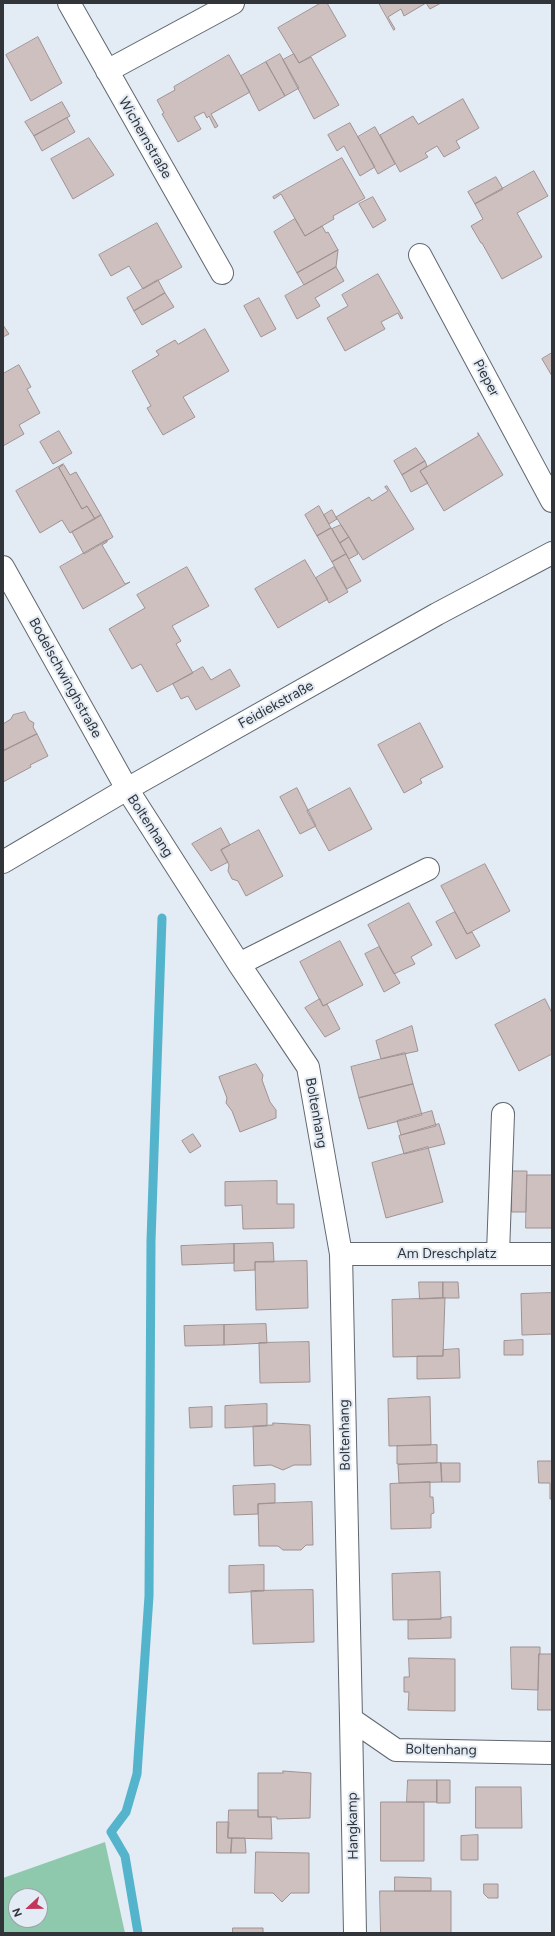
<!DOCTYPE html>
<meta charset="utf-8">
<style>
body{margin:0}
#map{position:relative;width:555px;height:1936px;overflow:hidden;background:#e3ebf5;font-family:Figtree,sans-serif}
canvas{display:block}
.frame{position:absolute;inset:0;border:4px solid #313438;pointer-events:none}
.north{position:absolute;left:8px;top:1888px;width:40px;height:40px;box-sizing:border-box;background:#e3ebf5;border:1px solid #9ca2a9;border-radius:50%;rotate:248deg;font-size:11px;font-weight:700;line-height:16px;text-align:center;color:#313438}
.north::after{content:'';display:block;margin:auto;width:14px;height:18px;background:#c4355c;clip-path:polygon(50% 0,100% 100%,50% 72%,0 100%)}
</style>
<div id="map">
<canvas width="555" height="1936"></canvas>
<div class="frame"></div>
<div class="north">N</div>
</div>
<script>
const ctx = document.querySelector('canvas').getContext('2d');
ctx.lineJoin = 'round';
function paint(path, color) { ctx.fillStyle = color; ctx.fill(path, 'evenodd'); }
function strokePath(path, color, width, dash) { ctx.strokeStyle = color; ctx.lineWidth = width; ctx.lineCap = dash ? 'butt' : 'round'; ctx.setLineDash(dash || []); ctx.stroke(path); }
function drawText(font, color, halo, rows, align = 'center') {
  ctx.font = font + ' Figtree,sans-serif'; ctx.lineWidth = 4; ctx.setLineDash([]); ctx.textBaseline = 'middle'; ctx.strokeStyle = halo; ctx.fillStyle = color; for (const [text, x, y, turn = 0] of rows) {
    ctx.save(); ctx.translate(x, y); ctx.rotate((+turn || 0) * Math.PI / 180); ctx.textAlign = isNaN(turn) ? turn : align; if (halo) ctx.strokeText(text, 0, 0); ctx.fillText(text, 0, 0); ctx.restore();
  }
}
const green = new Path2D(`
 M105 1842 125 1933H3V1878ZM16 1896H40V1920H16Z`);
const stream = new Path2D(`
 M138 1933 125 1856 111 1832 126 1812 137 1774 149 1596 151 1241 162 918`);
const building = new Path2D(`
 M321 3H327L346 36 299 63 278 28Z
 M379 3H441L430 9 426 3 404 16 401 9 388 17 395 29 394 30Z
 M38 37 62 83 31 101 6 55Z
 M280 54 299 88 285 96 266 62Z
 M294 54 299 63 311 57 339 105 314 119 283 60Z
 M229 55 250 92 211 114 218 126 215 128 209 116 207 118 204 112 194 117 201 129 178 142 162 114 164 113 157 100 175 90 174 87Z
 M266 62 285 96 259 111 241 76Z
 M463 99 479 128 456 141 460 148 444 157 437 146 425 153 428 157 400 172 380 135 413 116 418 124Z
 M62 102 70 116 34 136 25 122Z
 M67 118 75 132 42 151 34 136Z
 M350 123 375 167 360 176 344 146 337 151 328 135Z
 M375 127 395 164 378 174 358 137Z
 M89 138 114 175 73 199 51 159Z
 M342 158 365 198 333 216 334 219 305 236 281 194 274 199 273 197Z
 M534 171 548 196 517 213 542 257 502 279 482 243H481L471 226 483 219 475 204Z
 M496 177 503 189 475 204 468 192Z
 M373 197 386 220 373 228 359 204Z
 M295 219 305 236 322 226 326 233 328 232 338 250 297 273 274 232Z
 M157 223 182 267 143 289 129 266 111 276 99 255Z
 M338 250 336 267 304 285 297 273Z
 M336 267 344 281 315 298 320 306 297 319 285 296Z
 M378 274 403 318 401 319 398 313 381 322 385 329 345 351 327 318 348 306 342 295Z
 M158 280 165 293 134 311 127 298Z
 M165 293 174 307 142 325 134 311Z
 M259 298 276 329 261 337 244 306Z
 M3 325 9 334 3 337Z
 M205 329 229 371 183 397 195 417 163 435 147 408 151 406 132 371 159 355 156 351 175 340 178 344Z
 M552 353V376L542 359Z
 M19 365 31 387 27 389 40 413 19 425 24 434 3 446V374Z
 M59 431 72 453 53 464 40 442Z
 M478 433 503 475 444 511 420 471 478 436Z
 M416 448 425 461 402 475 394 461Z
 M425 461 427 466 420 471 428 483 411 492 402 475Z
 M63 464 59 468 82 509 87 506 95 519 70 533 62 520 40 533 16 491Z
 M64 465 70 475 76 472 101 515 95 519 87 506 82 509 59 468Z
 M387 486 414 529 363 560 336 517 369 497 372 501 388 491 385 487Z
 M319 506 331 528 317 536 305 515Z
 M332 510 337 519 329 524 324 515Z
 M101 515 113 537 84 554 72 532Z
 M341 525 349 537 340 543 332 529Z
 M331 528 346 554 332 562 317 536Z
 M349 537 358 554 349 559 340 543Z
 M107 540V542L102 545 125 584 130 582 83 609 60 567Z
 M346 554 361 581 347 589 332 562Z
 M305 560 328 599 278 628 255 589Z
 M187 567 209 606 172 626 181 641 176 644 193 673 157 692 141 664 132 669 109 629 145 608 137 595Z
 M334 567 348 592 329 603 316 578Z
 M203 667 211 680 230 669 240 686 196 710 188 696 181 699 173 684Z
 M25 712 29 720 34 723 33 727 37 734 3 751V724L11 719 13 715Z
 M420 723 443 767 420 779 422 783 404 793 378 745Z
 M37 734 48 756 30 765 31 767 3 782V751Z
 M297 788 316 826 300 834 280 797Z
 M350 788 372 829 329 851 307 811Z
 M221 828 230 845 221 850 228 862 211 871 192 844Z
 M259 830 283 876 246 896 238 881 232 879 228 871 229 865 221 850Z
 M485 864 510 911 467 934 441 886Z
 M409 903 432 945 411 957 415 964 394 974 368 925Z
 M455 912 467 934 472 932 480 946 456 959 436 922Z
 M340 941 363 985 323 1006 300 962Z
 M379 947 400 983 384 992 365 954Z
 M320 999 323 1006 327 1004 340 1029 325 1037 305 1008Z
 M545 999 552 1013V1054L519 1071 495 1025Z
 M412 1026 418 1051 381 1059 376 1041Z
 M405 1053 413 1084 359 1098 351 1067Z
 M256 1064 263 1075 262 1080 270 1102 276 1110V1118L240 1132 232 1111 226 1103 227 1098 219 1077Z
 M413 1084 422 1115 368 1129 359 1098Z
 M432 1111 436 1126 401 1135 397 1121Z
 M439 1124 445 1144 404 1154 399 1136Z
 M193 1134 201 1146 190 1153 182 1141Z
 M428 1147 443 1202 386 1218 372 1163Z
 M512 1171H527L526 1212H512Z
 M527 1175H552V1228H526Z
 M277 1181V1204H294V1228L243 1229 242 1205 225 1206V1182Z
 M273 1243 274 1262H255V1270L234 1271V1244Z
 M234 1244V1263L182 1265 181 1246Z
 M307 1261 308 1308 256 1310 255 1262Z
 M419 1282H443V1298L420 1299Z
 M443 1282H458L459 1298H443Z
 M552 1293V1334L522 1335 521 1294Z
 M445 1298 443 1356 393 1357 392 1300Z
 M266 1324 267 1343 224 1345V1325Z
 M224 1325V1345L185 1346 184 1326Z
 M523 1340V1355H504V1341Z
 M309 1342 310 1382 260 1383 259 1343Z
 M459 1349 460 1378 417 1379V1356H443V1350Z
 M430 1397 431 1445 389 1446 388 1399Z
 M267 1404V1426L225 1428V1406Z
 M212 1407V1427L190 1428 189 1408Z
 M273 1423 310 1425 311 1465H294L283 1470 271 1465 254 1466 253 1426 273 1425Z
 M437 1445V1463L397 1464V1446Z
 M538 1461H552V1499H550V1483H539Z
 M441 1463H460V1482H442Z
 M441 1463 442 1482 399 1483 398 1465Z
 M430 1482V1497H433L434 1513 431 1514V1528L391 1529 390 1484Z
 M275 1484V1503L258 1504V1514L234 1515 233 1486Z
 M312 1502 313 1545H306L301 1550H283L278 1546H259L258 1504Z
 M264 1565V1591L229 1593V1566Z
 M440 1572 441 1619 393 1620 392 1574Z
 M313 1590 314 1642 253 1644 251 1591Z
 M451 1617V1638L408 1639V1620L441 1619V1618Z
 M511 1647H540V1654H539L538 1690 512 1689Z
 M539 1654H552V1710H538Z
 M409 1658 455 1659V1711L408 1710 409 1692H404V1677H409Z
 M283 1771 311 1773 310 1818 277 1819V1817H258V1773H283Z
 M408 1780H437V1802H407Z
 M437 1780H450V1803H437Z
 M476 1787H521L522 1828H476Z
 M381 1802H424V1861H381Z
 M229 1810H258V1817H271L272 1839 228 1838Z
 M217 1822H229L228 1838H232L231 1853H217Z
 M478 1835V1860H461V1836Z
 M232 1838H245L246 1853H231Z
 M256 1852 309 1853V1893H291L282 1902 273 1893H255Z
 M395 1877 431 1878V1891H395Z
 M484 1884H498V1898H488L484 1894Z
 M380 1891H451V1933H381Z
 M233 1928H263V1933H233Z`);
const minor = new Path2D(`
 M69 3 222 273
 M107 71 233 3
 M420 255 552 501
 M3 567 127 789 239 964 308 1067 341 1254 351 1719 396 1750 552 1753
 M3 862 127 789 437 614 552 553
 M239 964 428 869
 M498 1253 503 1114
 M341 1254H552
 M351 1719 355 1933`);
const streetNames = [
 ["Wichernstraße",145,138,60],
 ["Pieper",486,378,62],
 ["Bodelschwinghstraße",65,678,61],
 ["Feidiekstraße",276,705,-29],
 ["Boltenhang",150,826,57],
 ["Boltenhang",316,1113,80],
 ["Am Dreschplatz",447,1254],
 ["Boltenhang",345,1435,-91],
 ["Boltenhang",441,1750,1],
 ["Hangkamp",353,1826,-91]
];
paint(green, '#8ec9ae');
strokePath(stream, '#54b4cb', 9);
paint(building, '#cfc0c0');
strokePath(building, '#a09292', 1);
strokePath(minor, '#60676f', 24);
strokePath(minor, '#fff', 22);
drawText('14px', '#313438', '#e3ebf5', streetNames);
</script>
